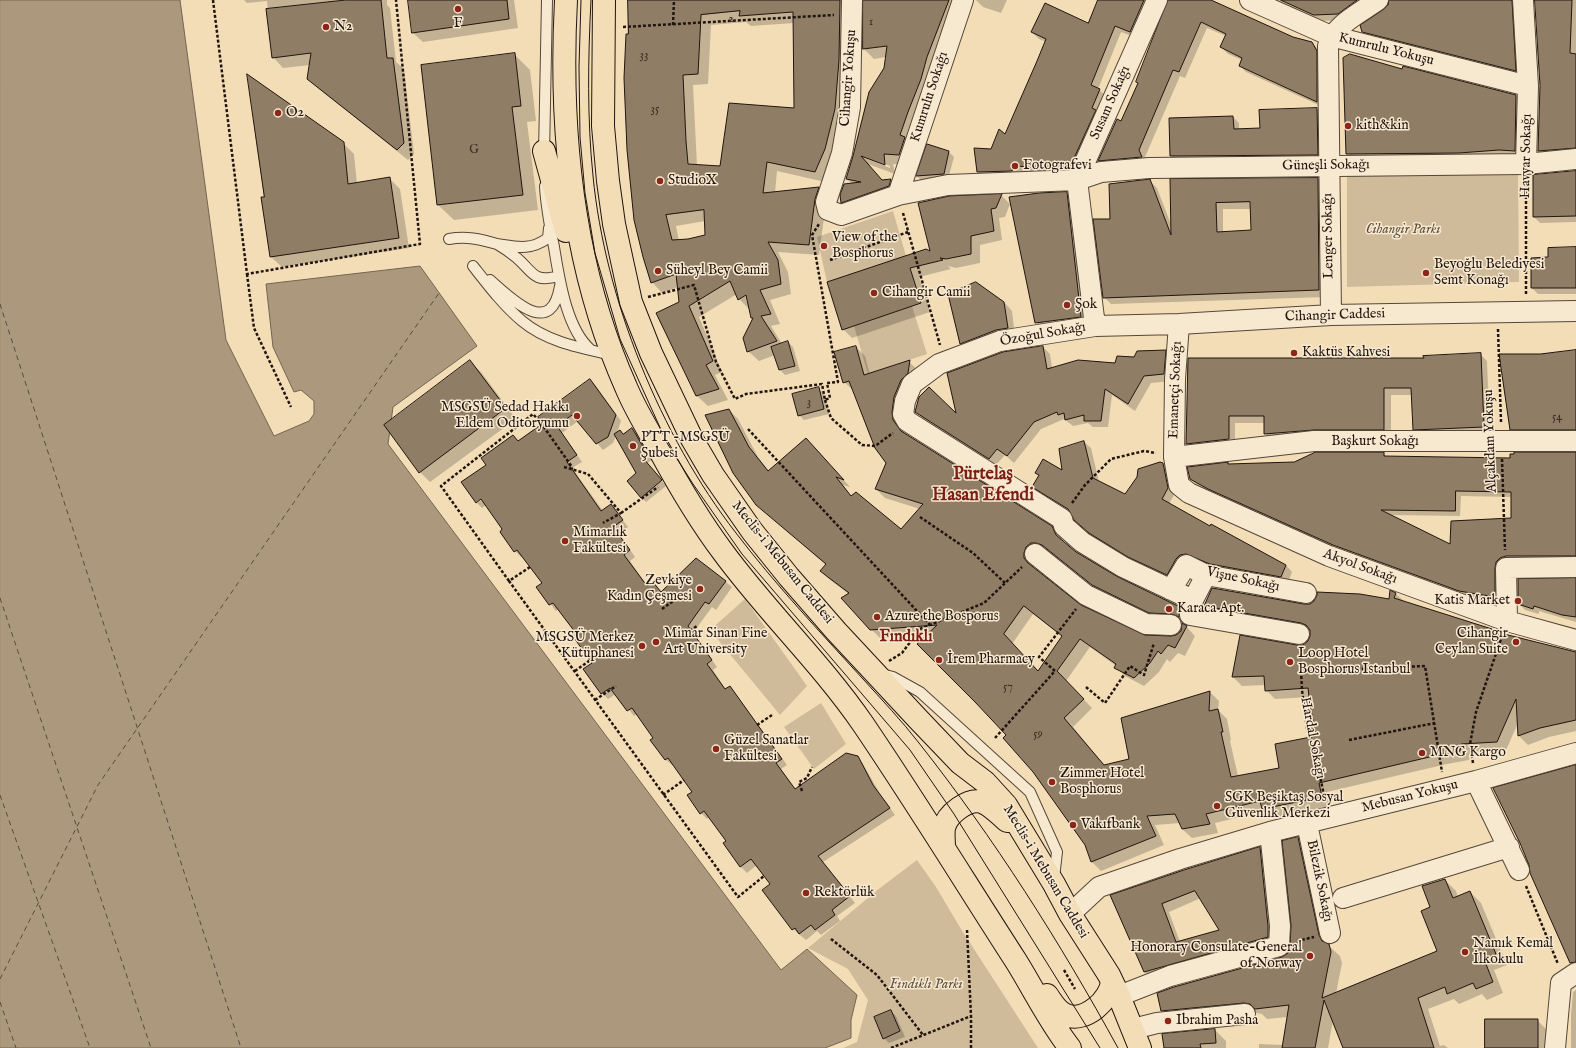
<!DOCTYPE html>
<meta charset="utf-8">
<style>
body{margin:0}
canvas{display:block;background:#f3ddb6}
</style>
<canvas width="1576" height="1048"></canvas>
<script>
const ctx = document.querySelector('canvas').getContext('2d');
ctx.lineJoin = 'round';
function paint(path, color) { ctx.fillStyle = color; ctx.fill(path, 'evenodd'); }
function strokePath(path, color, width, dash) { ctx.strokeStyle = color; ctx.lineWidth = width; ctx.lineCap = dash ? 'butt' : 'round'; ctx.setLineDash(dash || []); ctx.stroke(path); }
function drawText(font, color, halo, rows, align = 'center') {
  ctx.font = font + ' "IM FELL English",serif'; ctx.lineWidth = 3; ctx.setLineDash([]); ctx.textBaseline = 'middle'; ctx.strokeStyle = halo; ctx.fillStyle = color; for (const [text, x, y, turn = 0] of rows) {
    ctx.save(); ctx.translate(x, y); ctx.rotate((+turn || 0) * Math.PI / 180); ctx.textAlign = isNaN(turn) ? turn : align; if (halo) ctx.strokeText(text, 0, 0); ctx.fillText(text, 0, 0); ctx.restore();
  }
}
const green = new Path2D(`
 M1518 171 1519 282 1347 287V176Z
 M893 211 906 256 827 282 817 237Z
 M912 306 927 354 868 374 854 326Z
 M745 599 807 686 780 715 710 630Z
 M821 703 846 744 814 769 784 727Z
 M917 860 936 887 961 929 1038 1048H843L857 1042 868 1000 848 969 808 948 880 888Z`);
const water = new Path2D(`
 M0 0H180L226 340 274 436 309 421 314 414V401L301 390 294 392 273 347 266 284 420 266 477 346 393 407 388 444 781 970 807 949 857 995 851 1020V1038L825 1048H0Z`);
const shadow = new Path2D(`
 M244 0H387V5L390 8 396 62 404 69 414 154 408 160 319 89 308 79 310 65 283 68 273 57 267 1 247 3Z
 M409 0H514L518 28 423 42 413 33Z
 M629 0H858L845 120 825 182 777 171 775 193 818 188 829 198 825 210 819 255 778 252 788 272 791 294 770 300 780 324 771 326 782 344 788 342 793 347 800 371 785 375 780 370 775 355 759 361 748 351 753 319 750 310 739 299 737 294 699 317 722 372 715 375 728 400 708 406 697 396 658 313 680 302 678 287 662 293 652 282 629 35ZM746 22 751 26 794 23 795 109 720 167 697 166 693 85 708 84 711 25ZM705 221 706 236 679 241 676 226Z
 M864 0H955L909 165 893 164 895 174 868 164 883 181 891 180 901 190 853 212 842 202 852 184 847 179 885 68 886 57 874 59 864 49ZM865 156 890 166V168L865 158Z
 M976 0H1007L1001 13 983 7Z
 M1099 0H1154L1137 38 1121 32 1098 89 1106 96 1076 175 1021 172 1019 177 985 179 978 172 991 150 1006 136 1046 42 1039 39 1032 32 1089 25Z
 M1169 0H1209L1292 38 1312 43 1319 50 1323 107 1246 72 1240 66 1242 60 1228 54 1221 47 1226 36 1207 28 1185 78 1180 76 1145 157 1148 163 1106 167 1099 161 1122 122 1138 83Z
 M1274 0H1374L1345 20 1322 21Z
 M1390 0H1520L1522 77 1370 38 1363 31 1389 6Z
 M1536 0H1576V154L1545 157 1539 151 1540 85Z
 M514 54 530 70 536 121 527 122 538 210 454 220 438 205 422 66Z
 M1402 70 1516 96 1521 101 1520 156 1352 159 1347 154Z
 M1317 109 1322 114 1323 160 1177 161 1171 156 1233 117 1239 123V130L1261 129Z
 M343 143 354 154 357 184 390 179 400 189 409 248 282 267 271 257Z
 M928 145 949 152 954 157 948 179 922 181 917 176Z
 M1576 172V222L1540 223 1534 217Z
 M1318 179 1325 186 1326 297 1111 304 1104 297 1111 220 1150 181 1157 188 1172 227 1171 180ZM1223 209H1252V231L1223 232Z
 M1066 193 1077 203 1091 327 1047 333 1036 322Z
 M1001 195 1010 204 1005 217 999 218 1002 240 980 245V263L956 268 948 266 951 269 919 277 930 312 852 338 843 329 828 283 932 253 949 197Z
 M1576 248V294H1538L1532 288 1549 258Z
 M1004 302 1012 311 1015 336 969 351 961 343Z
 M856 347 865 356 870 375 909 362 918 370 900 422 902 430 905 435 1052 527 1061 537 1064 543 1075 553 1118 578 1179 607 1189 617 1188 625 1183 623 1195 636 1185 656 1178 653 1170 662 1167 659 1159 672 1144 686 1125 676 1116 667V666L1090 647 1066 681 1092 708 1073 727 1105 766 1130 760 1210 692 1219 701 1218 710 1227 719 1231 740 1230 741 1238 776 1281 768 1317 737 1310 697 1275 699 1266 690V685L1242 686 1233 677 1297 646H1304L1309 642 1311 636V631L1214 614 1205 606 1304 605 1390 601 1396 594 1405 602 1492 630 1494 633 1576 657V731L1549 737 1528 745 1519 736 1518 723 1506 750 1470 753 1469 760 1447 764 1327 792 1330 806 1272 818 1265 811 1215 823 1218 833 1192 838 1182 829 1180 823 1155 825 1164 845 1101 871 1092 862 1086 845 1008 735 928 635 880 638 871 629 849 594 830 580 821 571 826 565 757 505 729 410 738 419 758 457 769 471 815 448 850 487 843 485 852 497 901 530 920 509 885 498 876 489 887 463 854 391 844 382ZM1046 551 1052 554 1102 594 1159 621 1181 622 1183 623 1182 631 1176 636H1145L1080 606 1033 568 1032 562ZM1033 614 1063 637 1038 672 1012 644Z
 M1043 347 1050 354 1052 368 1115 364 1135 358 1165 351 1172 359 1171 381 1151 383 1135 411 1112 395 1108 427H1093L1088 423 1073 426 1064 419 1041 429 1014 463 1005 455 996 465 923 419 916 411 958 416Z
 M1576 351V435H1517L1511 429 1540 355Z
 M1480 354 1487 361 1490 434 1421 436 1414 429 1413 395H1391V436L1271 440 1265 433V423H1235V446L1193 450 1187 444 1189 359H1425Z
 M470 362 481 372 516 419 430 482 420 472Z
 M590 380 596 386 621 421 617 433 623 435 632 429 637 434 652 460 647 463 666 486 646 502 641 497 637 473 616 436 613 443 603 450 578 421 562 433 582 462 572 468 603 511 611 505 628 527 619 533 635 557 630 561 648 587 653 583 662 592 696 560 726 582 732 587 716 610 712 607 693 633 717 667 713 670 726 690 730 687 735 693 787 765 781 769 796 790 857 757 863 764 879 792 895 815 823 862 855 903 837 916 840 921 821 935 817 931 806 940 793 929 771 884 757 865 747 873 741 867 724 843 727 841 710 817 707 819 701 813 689 796 694 792 674 764 672 765 666 760 652 740 655 738 637 714 634 716 616 694 608 699 602 693 593 663 576 633 559 609 556 611 537 587 543 583 523 556 521 557 515 551 503 529 486 505 482 508 477 503 486 497 487 465 513 436 519 441 544 424Z
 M819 389 824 394 829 414 804 420 799 415Z
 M1084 442 1091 448 1099 482 1126 495 1163 464 1170 471 1174 495 1169 504 1210 527 1286 565 1292 572 1288 583 1217 570 1174 581 1136 563 1097 539 1082 526 1071 513 1040 493 1033 486 1064 471Z
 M1576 453V561L1511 562 1500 602 1461 594 1340 551 1215 494 1196 484 1190 478 1189 468 1228 463 1230 465 1294 463 1384 454 1387 457 1511 459ZM1461 496 1512 497V519L1451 546 1389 515 1460 516Z
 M1576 580V622L1539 611V614L1525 610 1519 604Z
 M1298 838 1309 849 1329 946 1340 956 1342 963 1336 994 1438 951 1431 908 1445 880 1456 891 1458 897 1470 892 1481 903 1507 965 1494 970 1503 993 1487 1000 1482 994 1459 1004 1454 999 1428 1009 1440 1046 1444 1045 1448 1048H1344L1333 1020 1328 1048H1259V1044L1283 1045 1288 1017 1267 1019 1262 1014 1256 1013 1173 1022 1162 1011 1288 954 1291 947Z
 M1260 848 1267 855 1275 944 1152 979 1145 972 1111 896ZM1201 898 1221 931 1180 942 1169 912Z
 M1576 990V1048H1571V1014L1573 992Z
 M891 1011 896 1016 905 1037 889 1043 884 1038Z
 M1537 1020 1548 1031V1048H1486Z
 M1215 1030 1226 1041V1048H1165L1163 1035Z`);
const ferry = new Path2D(`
 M0 304 241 1048
 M0 598 151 1048
 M0 795 90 1048
 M0 979 98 785 439 293
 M0 1002 16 1048`);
const building = new Path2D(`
 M346 0H381L387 58H393L404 143 397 150 307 79 311 53 272 58 266 9Z
 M408 0H507L509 19 412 33Z
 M628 0H840L839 60 835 109 825 149 815 172 767 162 763 193 819 187 815 199 809 245 768 242 778 260 781 284 760 290 771 314 761 316 777 341 747 352 743 338 753 318H751L746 295 738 300 730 281 689 306 713 361 706 365 719 389 696 396 656 313 679 302 676 274 651 283 643 257 634 220 627 150 624 78 626 34H628ZM740 11 739 16 793 12 794 108 729 103 720 166 688 164 686 141 683 75 698 74 701 15ZM704 210 705 235 688 239 672 240 666 215Z
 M863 0H949L927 57 921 79 908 112 900 135 905 137 899 155 884 154 885 165 861 156 882 180 891 179 889 186 841 203 840 195 844 184 861 182 846 179 853 156 869 92 884 68 887 46 863 49Z
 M1098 0H1144L1130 32 1115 26 1091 85 1100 89 1092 108 1096 110 1069 169 1015 166 1012 171 977 172 974 148 991 149 999 129 1005 134 1037 61 1046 39 1031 32 1045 3 1088 23Z
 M1168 0H1211L1293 37 1312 42 1317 51V102L1239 66 1242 58 1220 47 1226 34 1201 22 1179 72 1173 70 1139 150 1142 157 1098 161 1117 119 1121 121 1138 83 1136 82Z
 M1281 0H1357L1338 14 1314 15Z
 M1389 0H1512L1516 71 1362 32 1360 25 1384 9 1388 5Z
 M1535 0H1572L1570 53 1576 54V148L1538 151 1540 86Z
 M515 53 521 106 512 107 523 195 437 205 421 65Z
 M1350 54 1402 69 1403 66 1516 95 1515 151 1499 150 1459 153 1346 154 1343 58Z
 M247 74 344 142 348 184 390 177 399 238 270 257 261 197H264Z
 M1317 108 1318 155 1170 156 1169 118 1233 116 1234 129 1260 128 1259 110Z
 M927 144 949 151 944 174 916 176Z
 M1576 171V216L1533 217V175Z
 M1318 178 1319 290 1103 298 1093 219H1110L1109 184 1150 179 1171 235 1170 179ZM1250 202 1251 230 1217 232 1216 203Z
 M1067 192 1081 317 1035 323 1009 197 1039 193Z
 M1002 194 996 208 991 209 994 231 971 236V254L946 259 940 258 943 260 910 268 921 303 842 330 827 282 926 249 930 251 918 203 949 196Z
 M1576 247V288H1531V258L1548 257V248Z
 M976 282 1004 302 1008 328 996 330 960 344 948 294Z
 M788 341 795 366 779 370 771 347Z
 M856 346 864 375 910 360 908 373 901 380 894 397 892 412 893 420 901 431 1052 526 1056 535 1076 552 1118 577 1180 607 1179 617 1171 614 1149 613 1092 585 1042 545 1036 543H1031L1026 547 1024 553V558L1028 563 1081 605 1145 635 1171 636 1176 635 1181 631 1182 623 1187 626 1175 648 1168 645 1161 654 1158 651 1150 663 1134 678 1114 668 1116 664 1080 639 1057 671 1084 699 1064 718 1104 765 1129 759 1121 718 1210 691 1209 711 1218 709 1223 732H1221L1231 777 1279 768 1275 744 1316 736 1310 705 1308 688 1265 691 1264 676 1232 677 1240 635 1297 645H1303L1308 641 1310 636V630L1306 625 1301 623 1204 606 1212 588 1304 604H1310L1314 601 1317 595V592L1360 594 1389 599 1390 590 1396 593 1394 598 1492 629V631L1576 652V720L1540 728 1518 736 1516 699 1497 742 1461 744 1460 751 1438 755 1319 783 1322 797 1262 809 1260 801 1206 814 1210 824 1182 829 1175 814 1147 816 1156 836 1091 862 1085 845 1033 772 1003 738 1006 735 975 702 917 644 937 625 870 630 841 598 849 593 820 571 826 564 756 505 733 473 705 415 729 409 749 447 768 471 806 438 844 480 836 477 851 496 856 492 901 529 923 504 875 489 886 463 875 448 849 381 843 383 834 352ZM1024 606 1062 636 1038 671 1004 634Z
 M1043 346 1047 369 1078 360 1115 363 1117 356 1134 357 1137 351 1166 350 1164 374 1144 376 1128 404 1105 389 1101 421H1084V415L1065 420 1064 413 1058 415 1057 412 1034 422 1007 456 997 449 989 459 915 412 919 397 929 387 956 413 947 373 1003 352Z
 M1576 350V430H1510L1499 354H1540Z
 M1481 353 1484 427 1413 430 1411 388H1384V430H1314L1264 434V416H1229V439L1186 444 1188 358H1424L1423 356Z
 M470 360 506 408 419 473 384 425Z
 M590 379 616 415 608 437 596 444 572 415 557 426 577 455 567 462 601 511 611 504 623 520 613 527 630 550 624 555 647 586 653 582 661 592 696 558 726 581 709 604 705 602 688 626 712 660 707 664 725 689 730 686 782 759 776 763 795 789 846 753 858 756 873 785 890 808 818 856 850 896 832 910 835 915 815 930 811 925 799 934 795 928 792 930 762 890 770 884 751 859 740 867 723 843 726 841 704 811 700 814 687 795 692 792 668 758 665 760 650 740 653 738 632 708 627 711 610 688 601 694 583 669 592 663 572 635 575 632 553 603 549 605 536 587 542 583 517 550 514 552 500 532 502 529 481 499 476 503 461 482 486 465 481 458 513 435 518 441 542 424 538 417Z
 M819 387 824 409 798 416 792 394Z
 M632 428 648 455 643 458 662 480 641 498 627 481 636 473 614 434 620 430 623 434Z
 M1084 441 1093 478 1125 494 1137 477 1138 469 1160 462 1163 463 1168 488 1162 499 1210 526 1211 524 1286 565 1281 577 1210 564 1186 554 1180 555 1176 559 1167 575 1128 557 1089 533 1074 520 1068 509 1032 487 1039 475 1035 473 1043 459 1062 470 1059 449Z
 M1316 452H1384V456L1510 458V454H1514V452H1576V556H1506L1500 558 1496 562 1495 568V597L1459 591 1333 545 1208 489 1190 479 1187 467 1228 462V464L1294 462ZM1456 491 1511 492V518L1451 521 1450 544 1381 510 1455 511Z
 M1576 578V617L1562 615 1534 606 1533 609 1518 604V579Z
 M1576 765V962L1570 963 1530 873 1529 865 1520 843 1493 788Z
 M1298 837 1319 935 1322 941 1329 944 1331 952 1322 998 1437 951 1421 911 1430 907 1422 886 1445 879 1453 898 1470 891 1496 954 1484 959 1493 982 1476 989 1473 983 1447 994 1445 987 1418 998 1434 1048H1343L1324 1000 1315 1048H1282L1289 1005 1255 1009 1250 1004 1244 1003 1161 1011 1157 993 1174 987 1282 957 1288 953 1290 947 1291 925 1282 841Z
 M1260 847 1268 926V937L1144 972 1110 895 1184 870ZM1195 891 1219 930 1176 942 1162 904Z
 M891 1010 900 1031 883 1039 874 1017Z
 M1485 1019H1538V1048H1485Z
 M1215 1029 1216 1043 1200 1044 1201 1048H1164L1162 1034Z`);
const path = new Path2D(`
 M213 0 247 274 420 244 396 0
 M673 25 674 0
 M623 27 834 15
 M903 213 940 345
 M830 260 908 232
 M247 274 254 328 291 407
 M1526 294V183
 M648 297 694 285 716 362 735 399 746 394 822 384 825 400 830 398 827 383 838 382 812 235 819 224
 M1498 329 1501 422
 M825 400 831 418 862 445 875 446 893 433
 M748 429 930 625
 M1502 459 1505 550
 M564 467 588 474 621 513 603 523
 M1072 503 1085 485 1111 459 1144 451 1156 453
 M621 513 658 487
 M920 517 973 553 1005 583
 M530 567 509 581 738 897 764 876
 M509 581 441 486 533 414 541 423 572 467V469
 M662 609 676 599
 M682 637 697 626
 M1300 651 1302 690 1307 729 1314 748 1325 800
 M889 661 902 653 920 629 984 603 1022 567
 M1337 670 1425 666 1442 772
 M575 671 593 658
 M1086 687 1105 703 1130 666 1144 675 1154 643
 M595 700 616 686
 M757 725 772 715
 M995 738 1055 671 1039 657 1076 609
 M1349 740 1435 723
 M1473 763 1470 744 1476 712 1501 639
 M802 791 799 782 807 778 812 767
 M663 795 684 780
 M1526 886 1558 964
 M967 930 971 1016V1048
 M831 939 877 975 923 1035
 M1297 941 1314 937
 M1064 970 1075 989
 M891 1048 971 1016`);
const lane = new Path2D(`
 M544 154 547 0
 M545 186C546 207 550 227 554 247 559 277 566 329 591 350
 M549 228 548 238C530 251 517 247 497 244 504 248 511 253 517 258 534 273 533 283 559 276
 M449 239C466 236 480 239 497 244
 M473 266C488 285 503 305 522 321 547 342 581 348 612 355
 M490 280C511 298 551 340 560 286
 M882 674 893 677 920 692 1030 792 1057 852 1054 878`);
const street = new Path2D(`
 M852 0 850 107 842 153 826 202 828 210 841 215 898 195 948 185 1077 180 1101 172 1149 168 1526 164 1576 159
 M1250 0 1331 36 1528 86
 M1523 0 1528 86 1526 164
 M898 195 963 0
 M1331 315 1328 46C1335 24 1360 13 1378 0
 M1179 324 1175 379 1174 457 1179 485 1189 493 1329 556 1507 621 1576 640
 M1095 326 1077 180 1157 0
 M1174 457 1314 441H1576
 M1035 554 1086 595 1146 624 1171 625
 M1206 575 1193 600 1190 615 1299 634
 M1171 590 1186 565 1206 575 1306 593
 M1193 600 1123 567 1082 542 1064 526 1062 519 907 421 903 414 905 401 912 384 939 364 1000 341 1095 326 1179 324 1331 315 1576 311
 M1507 621 1506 568 1576 567
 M1476 781 1519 870
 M1307 824 1330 933
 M1343 898 1509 847
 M1070 914 1099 887 1180 859 1270 832 1476 781 1576 753
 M1119 996 1170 976 1279 946 1280 926 1270 832
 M1133 1029 1157 1023 1245 1014
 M1555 1048 1561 983 1576 973`);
const primary = new Path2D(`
 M566 0C559 132 572 266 626 387 635 409 648 430 660 451 679 486 699 520 723 552 767 612 821 663 863 724 916 802 965 882 1016 961 1034 990 1049 1021 1070 1048
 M604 0 603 126 608 181 614 224 631 302 651 353 692 439 713 475 752 531 789 577 836 631 918 719 960 763 985 782 1006 805 1054 884 1070 914 1109 975 1119 996 1140 1048
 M544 151 566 231
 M944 847C944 841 943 834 944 828 947 814 968 798 982 802 991 805 1000 815 1007 821
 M1047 995C1052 1002 1057 1012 1066 1015 1085 1023 1110 1000 1112 982`);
const tram = new Path2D(`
 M581 0 579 67 580 137 585 193 595 253 620 339 667 443 693 484 742 554 910 750 954 814 1100 1048
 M591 0C588 59 587 118 593 176 605 299 660 435 736 533 775 584 819 631 863 679 882 700 902 721 919 743 994 838 1060 942 1118 1048`);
const markers = [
 [458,9,4,"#8f2418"],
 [326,27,4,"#8f2418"],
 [278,113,4,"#8f2418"],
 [1348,126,4,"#8f2418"],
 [1015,166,4,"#8f2418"],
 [660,181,4,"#8f2418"],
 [824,246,4,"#8f2418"],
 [658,271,4,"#8f2418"],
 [1426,273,4,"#8f2418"],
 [874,293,4,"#8f2418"],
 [1067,305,4,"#8f2418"],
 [1294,353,4,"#8f2418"],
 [577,416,4,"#8f2418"],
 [633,446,4,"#8f2418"],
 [565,541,4,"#8f2418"],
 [700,589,4,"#8f2418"],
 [1518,601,4,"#8f2418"],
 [1169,609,4,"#8f2418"],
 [877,617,4,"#8f2418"],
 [656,642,4,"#8f2418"],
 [1516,642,4,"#8f2418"],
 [642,646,4,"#8f2418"],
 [939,660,4,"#8f2418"],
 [1290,662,4,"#8f2418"],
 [716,749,4,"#8f2418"],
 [1422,753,4,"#8f2418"],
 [1052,782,4,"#8f2418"],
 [1217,806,4,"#8f2418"],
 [1073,825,4,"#8f2418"],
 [806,893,4,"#8f2418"],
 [1465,952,4,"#8f2418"],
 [1310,956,4,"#8f2418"],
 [1168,1021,4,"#8f2418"]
];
const numberNames = [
 ["2",731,20],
 ["1",871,23],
 ["33",644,56],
 ["35",655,110],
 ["G",474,151],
 ["3",809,403],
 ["54",1557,418],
 ["57",1008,688],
 ["59",1038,735]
];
const poiNames = [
 ["F",458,24,"center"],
 ["N2",334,27],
 ["O2",286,113],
 ["kith&kin",1356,126],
 ["Fotografevi",1023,166],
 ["StudioX",668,181],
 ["View of the",832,238],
 ["Bosphorus",832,254],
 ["Beyoğlu Belediyesi",1434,265],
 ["Semt Konağı",1434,281],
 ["Süheyl Bey Camii",666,271],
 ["Cihangir Camii",882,293],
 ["Şok",1075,305],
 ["Kaktüs Kahvesi",1302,353],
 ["MSGSÜ Sedad Hakkı",569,408,"right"],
 ["Eldem Oditoryumu",569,424,"right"],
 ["PTT -MSGSÜ",641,438],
 ["Şubesi",641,454],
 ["Mimarlık",573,533],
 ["Fakültesi",573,549],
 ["Zevkiye",692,581,"right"],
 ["Kadın Çeşmesi",692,597,"right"],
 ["Katis Market",1510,601,"right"],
 ["Karaca Apt.",1177,609],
 ["Azure the Bosporus",885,617],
 ["Mimar Sinan Fine",664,634],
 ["Art University",664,650],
 ["Cihangir",1508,634,"right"],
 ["Ceylan Suite",1508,650,"right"],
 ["MSGSÜ Merkez",634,638,"right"],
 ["Kütüphanesi",634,654,"right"],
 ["Loop Hotel",1298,654],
 ["Bosphorus Istanbul",1298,670],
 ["İrem Pharmacy",947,660],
 ["Güzel Sanatlar",724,741],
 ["Fakültesi",724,757],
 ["MNG Kargo",1430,753],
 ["Zimmer Hotel",1060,774],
 ["Bosphorus",1060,790],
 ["SGK Beşiktaş Sosyal",1225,798],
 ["Güvenlik Merkezi",1225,814],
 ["Vakıfbank",1081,825],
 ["Rektörlük",814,893],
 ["Namık Kemal",1473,944],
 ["İlkokulu",1473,960],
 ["Honorary Consulate-General",1302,948,"right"],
 ["of Norway",1302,964,"right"],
 ["Ibrahim Pasha",1176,1021]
];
const streetNames = [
 ["Kumrulu Yokuşu",1386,50,14],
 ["Cihangir Yokuşu",849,78,-86],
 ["Kumrulu Sokağı",930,97,-72],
 ["Susam Sokağı",1111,103,-66],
 ["Havyar Sokağı",1527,156,-89],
 ["Güneşli Sokağı",1326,166,-1],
 ["Lenger Sokağı",1329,236,-91],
 ["Cihangir Caddesi",1335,316,-2],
 ["Özoğul Sokağı",1043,335,-10],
 ["Emanetçi Sokağı",1176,390,-88],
 ["Alçakdam Yokuşu",1491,441,-92],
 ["Başkurt Sokağı",1375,442],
 ["Meclis-i Mebusan Caddesi",782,563,51],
 ["Akyol Sokağı",1360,567,20],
 ["Vişne Sokağı",1243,580,12],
 ["Hardal Sokağı",1312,738,79],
 ["Mebusan Yokuşu",1410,797,-14],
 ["Meclis-i Mebusan Caddesi",1045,872,59],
 ["Bilezik Sokağı",1319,881,78]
];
const parkNames = [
 ["Cihangir Parkı",1403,230],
 ["Fındıklı Parkı",926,985]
];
const quarterNames = [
 ["Fındıklı",906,638]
];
const districtNames = [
 ["Pürtelaş",983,475],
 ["Hasan Efendi",983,496]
];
paint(green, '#cfbb9a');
paint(water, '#ac997d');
strokePath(water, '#756451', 1);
paint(shadow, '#0003');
strokePath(ferry, '#594a3b', 1, [5, 4]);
paint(building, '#8f7d66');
strokePath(building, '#22150f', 1);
strokePath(lane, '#564739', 12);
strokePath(street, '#564739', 22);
strokePath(primary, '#22150f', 24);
strokePath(path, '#22150f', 2.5, [3, 2]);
strokePath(lane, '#f7e9d0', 10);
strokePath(street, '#f7e9d0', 20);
strokePath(primary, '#f3ddb6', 22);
strokePath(tram, '#22150f', 1);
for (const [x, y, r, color] of markers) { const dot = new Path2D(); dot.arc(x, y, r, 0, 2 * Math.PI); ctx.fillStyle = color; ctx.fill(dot); strokePath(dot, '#f7e9d0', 1.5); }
drawText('12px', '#3d2f25', null, numberNames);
drawText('14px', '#22150f', '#f7e9d0', poiNames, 'left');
drawText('14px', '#22150f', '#f7e9d0', streetNames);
drawText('italic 14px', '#5f4f40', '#f7e9d0', parkNames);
drawText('bold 16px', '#7a1f14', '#f7e9d0', quarterNames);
drawText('bold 18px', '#7a1f14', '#f7e9d0', districtNames);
</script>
